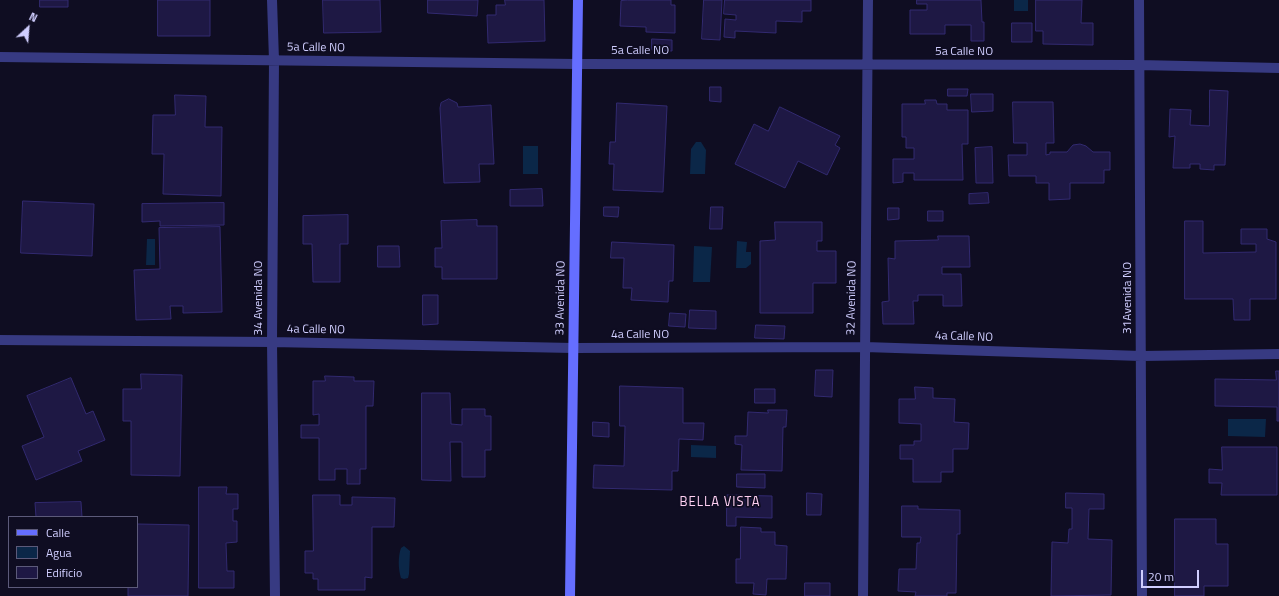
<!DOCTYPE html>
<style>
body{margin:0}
#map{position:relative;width:1279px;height:596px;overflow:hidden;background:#0f0d22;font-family:"Titillium Web",sans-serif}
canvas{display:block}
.legend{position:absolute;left:8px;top:516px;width:130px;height:72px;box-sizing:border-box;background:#0f0d22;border:1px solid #5c5a7a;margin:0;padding:5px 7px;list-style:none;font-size:12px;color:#d0ceff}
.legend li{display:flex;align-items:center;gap:8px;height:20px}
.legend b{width:20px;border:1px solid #5c5a7a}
.north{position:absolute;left:8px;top:8px;width:40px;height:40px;-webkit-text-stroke:3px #0f0d22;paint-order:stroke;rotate:26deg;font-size:11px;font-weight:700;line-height:16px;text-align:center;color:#d0ceff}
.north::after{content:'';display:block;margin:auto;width:14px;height:18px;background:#d0ceff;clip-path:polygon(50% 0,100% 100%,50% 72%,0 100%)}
.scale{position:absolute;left:1141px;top:570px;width:58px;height:18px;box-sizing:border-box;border:2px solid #d0ceff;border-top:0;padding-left:5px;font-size:12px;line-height:14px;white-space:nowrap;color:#d0ceff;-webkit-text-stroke:3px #0f0d22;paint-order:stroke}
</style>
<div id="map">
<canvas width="1279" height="596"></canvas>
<ul class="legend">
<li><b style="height:5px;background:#656eff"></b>Calle</li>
<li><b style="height:11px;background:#0b2748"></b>Agua</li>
<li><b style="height:11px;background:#1e1844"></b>Edificio</li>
</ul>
<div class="north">N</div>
<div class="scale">20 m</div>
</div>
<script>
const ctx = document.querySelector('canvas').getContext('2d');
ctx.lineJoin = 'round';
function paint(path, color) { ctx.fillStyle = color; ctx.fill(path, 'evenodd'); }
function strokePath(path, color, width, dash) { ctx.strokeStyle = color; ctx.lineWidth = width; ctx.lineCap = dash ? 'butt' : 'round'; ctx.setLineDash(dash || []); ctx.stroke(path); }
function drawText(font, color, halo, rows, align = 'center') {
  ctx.font = font + ' "Titillium Web",sans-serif'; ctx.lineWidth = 3.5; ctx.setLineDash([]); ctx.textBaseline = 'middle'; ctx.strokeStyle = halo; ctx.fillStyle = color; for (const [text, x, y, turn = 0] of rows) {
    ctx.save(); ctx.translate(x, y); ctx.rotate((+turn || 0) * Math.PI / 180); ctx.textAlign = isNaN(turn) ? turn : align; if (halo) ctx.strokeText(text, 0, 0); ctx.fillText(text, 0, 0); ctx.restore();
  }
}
const water = new Path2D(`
 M1014 0H1028V11H1014Z
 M696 142H701L706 150 705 174H690L691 149Z
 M523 146H538V174H523Z
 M147 239H155V265H146Z
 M737 241 747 242 746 252H751V264L746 268H736Z
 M694 246 712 247 710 282H693Z
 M1228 419H1266L1265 437 1228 436Z
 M691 445 716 446V458L691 457Z
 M404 546 410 551 409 574 408 578 404 579 401 578C398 569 398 556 401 548Z`);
const building = new Path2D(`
 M40 0H68V7H40Z
 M158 0H210V36H158Z
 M323 0H380L381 32 324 33Z
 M428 0H478L477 16 428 13Z
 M505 0H544L545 41 488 43 487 15H496V5H505Z
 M628 0H671V5H675V33L646 32V27L620 26 621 1Z
 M704 0H722L720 40 702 39Z
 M725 0H811V11H802V22L776 21V33L735 31V38L724 37 725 19 736 20V15L724 14Z
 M917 0H981L982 22H984V41H971V25H945V34H910V10H927V4H917Z
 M1036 0H1082L1081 23H1093V45L1043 44V31H1036Z
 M1012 23H1032V42H1012Z
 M652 39 672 40V51L652 50Z
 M710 87H721V102L710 101Z
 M948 89H968L967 96H948Z
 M1210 90 1228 91 1225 165H1214V170L1200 169V164H1190V168H1173L1175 136 1169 137 1170 109 1191 110 1190 125 1209 126Z
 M971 94H993V111L972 112Z
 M175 95 206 96 205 127H222L221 196 163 194 164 154H152L153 115H175Z
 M449 99 457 103 458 107 491 105 494 164H479L480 182 444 183 440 108 441 103Z
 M925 100H936L937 104H947V110H968V144H962L963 180H914V173H903V182L893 183V159H914V148H906V137H902V104H925Z
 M1013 102H1053L1054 143H1046V155L1050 154V152H1067L1073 145 1080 144 1086 146 1093 152H1110V170H1104V183H1070V199L1049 200V183H1036V176H1009L1008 155H1027V143H1014Z
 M617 103 667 106 663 192 613 190 614 164H609L610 142H615Z
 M780 107 840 136 835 145 840 148 827 175 798 161 785 188 735 164 754 124 768 131Z
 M992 147 993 183H976L975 148Z
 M542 189 543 206H510V190Z
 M988 193 989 203 969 204V194Z
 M23 201 94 204 92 256 21 253Z
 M224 203V225L160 226V221L142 222V204Z
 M604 207H619L618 217 604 216Z
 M711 207H723L722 229H710Z
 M888 208H899V219L888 220Z
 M928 211H943V221H928Z
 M348 215V244H340V282H313L312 244H303V216Z
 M477 220V226H497V279H442V267H435V248H442L441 221Z
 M1185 221H1203V253L1256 252V244H1241V229H1267V239L1276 242V299H1250V320H1234L1233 299H1185Z
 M775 222H822V241H817V251H836V283H813V313H760V241L775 240Z
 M220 227 222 312 183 313V306H170L171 319 136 320 134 270 160 269 159 228Z
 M938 236H969L970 267H942V274H961L962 306H943V295H918V301H913L914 324H883L882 302 889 301 888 258 895 259V241L938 240Z
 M612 242 674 245 673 281H669L668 302 631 300 632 288H623L624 258H611Z
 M378 246H399L400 267H378Z
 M423 295H438V324L423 325Z
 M690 310 716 311V329L689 328Z
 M670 313 686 314 685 327 669 326Z
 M756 325 785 326 784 339 755 338Z
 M816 370H833L832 397 815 396Z
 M1276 371H1279V421H1277V407L1215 406V379L1276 380Z
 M141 374 182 375 180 476 131 475V421H123V389H141Z
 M325 376 354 377V381H374L373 406H366V469H360V484H347V469H335V480H319V438H301V425H319V414L313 415V381H325Z
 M71 378 86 414 93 411 105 440 78 451 82 461 36 480 22 446 44 437 27 396Z
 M620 386 683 388V423H704L703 440 679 439 678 471H672V490L593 488 594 465 624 466 625 426H620Z
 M915 387 933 388V398L955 399 954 422 969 423 968 449H953V472H941V482H913V459H900V445H914V441H921V424L899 423V399H915Z
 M755 389H775V403H755Z
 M422 393H450L451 424 462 425V409H485V416H491V450H485V477H462V442H450L451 481 422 480Z
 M768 410H787L786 427H783L782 471 741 470 742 445 735 444V436H747L748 412 768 413Z
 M593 422 609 423V437L593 436Z
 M1222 447H1277V495H1221L1222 483H1209V469L1222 470Z
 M737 474H765V488L737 487Z
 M199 487H227L226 494H238V509H233V521H237V542L226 543 227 571H234V588H199Z
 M807 493 822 494 821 515H807Z
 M1066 493 1104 494V509H1089L1088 539 1112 540 1111 595 1051 596 1052 542 1068 543 1069 529H1072V508H1066Z
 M313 495H340V505H352V497L395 498 394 527H372V578L365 577V590H318V579H313V573H305V551H313Z
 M727 495 772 496V518L736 517V526H727Z
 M81 502 82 517H36L35 503Z
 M902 506H918V509L960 510V534H957L956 593H947V596H915L916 592 898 591 899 569H916L917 543H920L921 537H902Z
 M1175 519H1216V544H1228V586H1204V596H1175Z
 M137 524 189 525 188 596H128V587H137Z
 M741 527 761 528V532H775V545L787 546 786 579H767L766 595 753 594 754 583H736V559H740Z
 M805 583H830V596H805Z`);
const street = new Path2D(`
 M272 0 274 60 272 342 275 596
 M1139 0 1142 596
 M0 57 577 64 1139 65 1279 68
 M0 340 272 342 573 348 865 347 1141 356 1279 354
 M863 596 868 0`);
const secondary = new Path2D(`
 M570 596 578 0`);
const streetNames = [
 ["5a Calle NO",316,48,1],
 ["5a Calle NO",640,51],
 ["5a Calle NO",964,52],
 ["34 Avenida NO",259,298,-90],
 ["33 Avenida NO",561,298,-89],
 ["32 Avenida NO",852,298,-89],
 ["31Avenida NO",1128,298,-90],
 ["4a Calle NO",316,330,1],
 ["4a Calle NO",640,335],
 ["4a Calle NO",964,337,2]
];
const neighbourhoodNames = [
 ["BELLA VISTA",720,503]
];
paint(water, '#0b2748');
paint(building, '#1e1844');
strokePath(building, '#322a70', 1);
strokePath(street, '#373a82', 10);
strokePath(secondary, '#656eff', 10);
drawText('12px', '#d0ceff', '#0f0d22', streetNames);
ctx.letterSpacing = '1px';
drawText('13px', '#ffd0f2', '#0f0d22', neighbourhoodNames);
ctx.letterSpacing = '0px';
</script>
